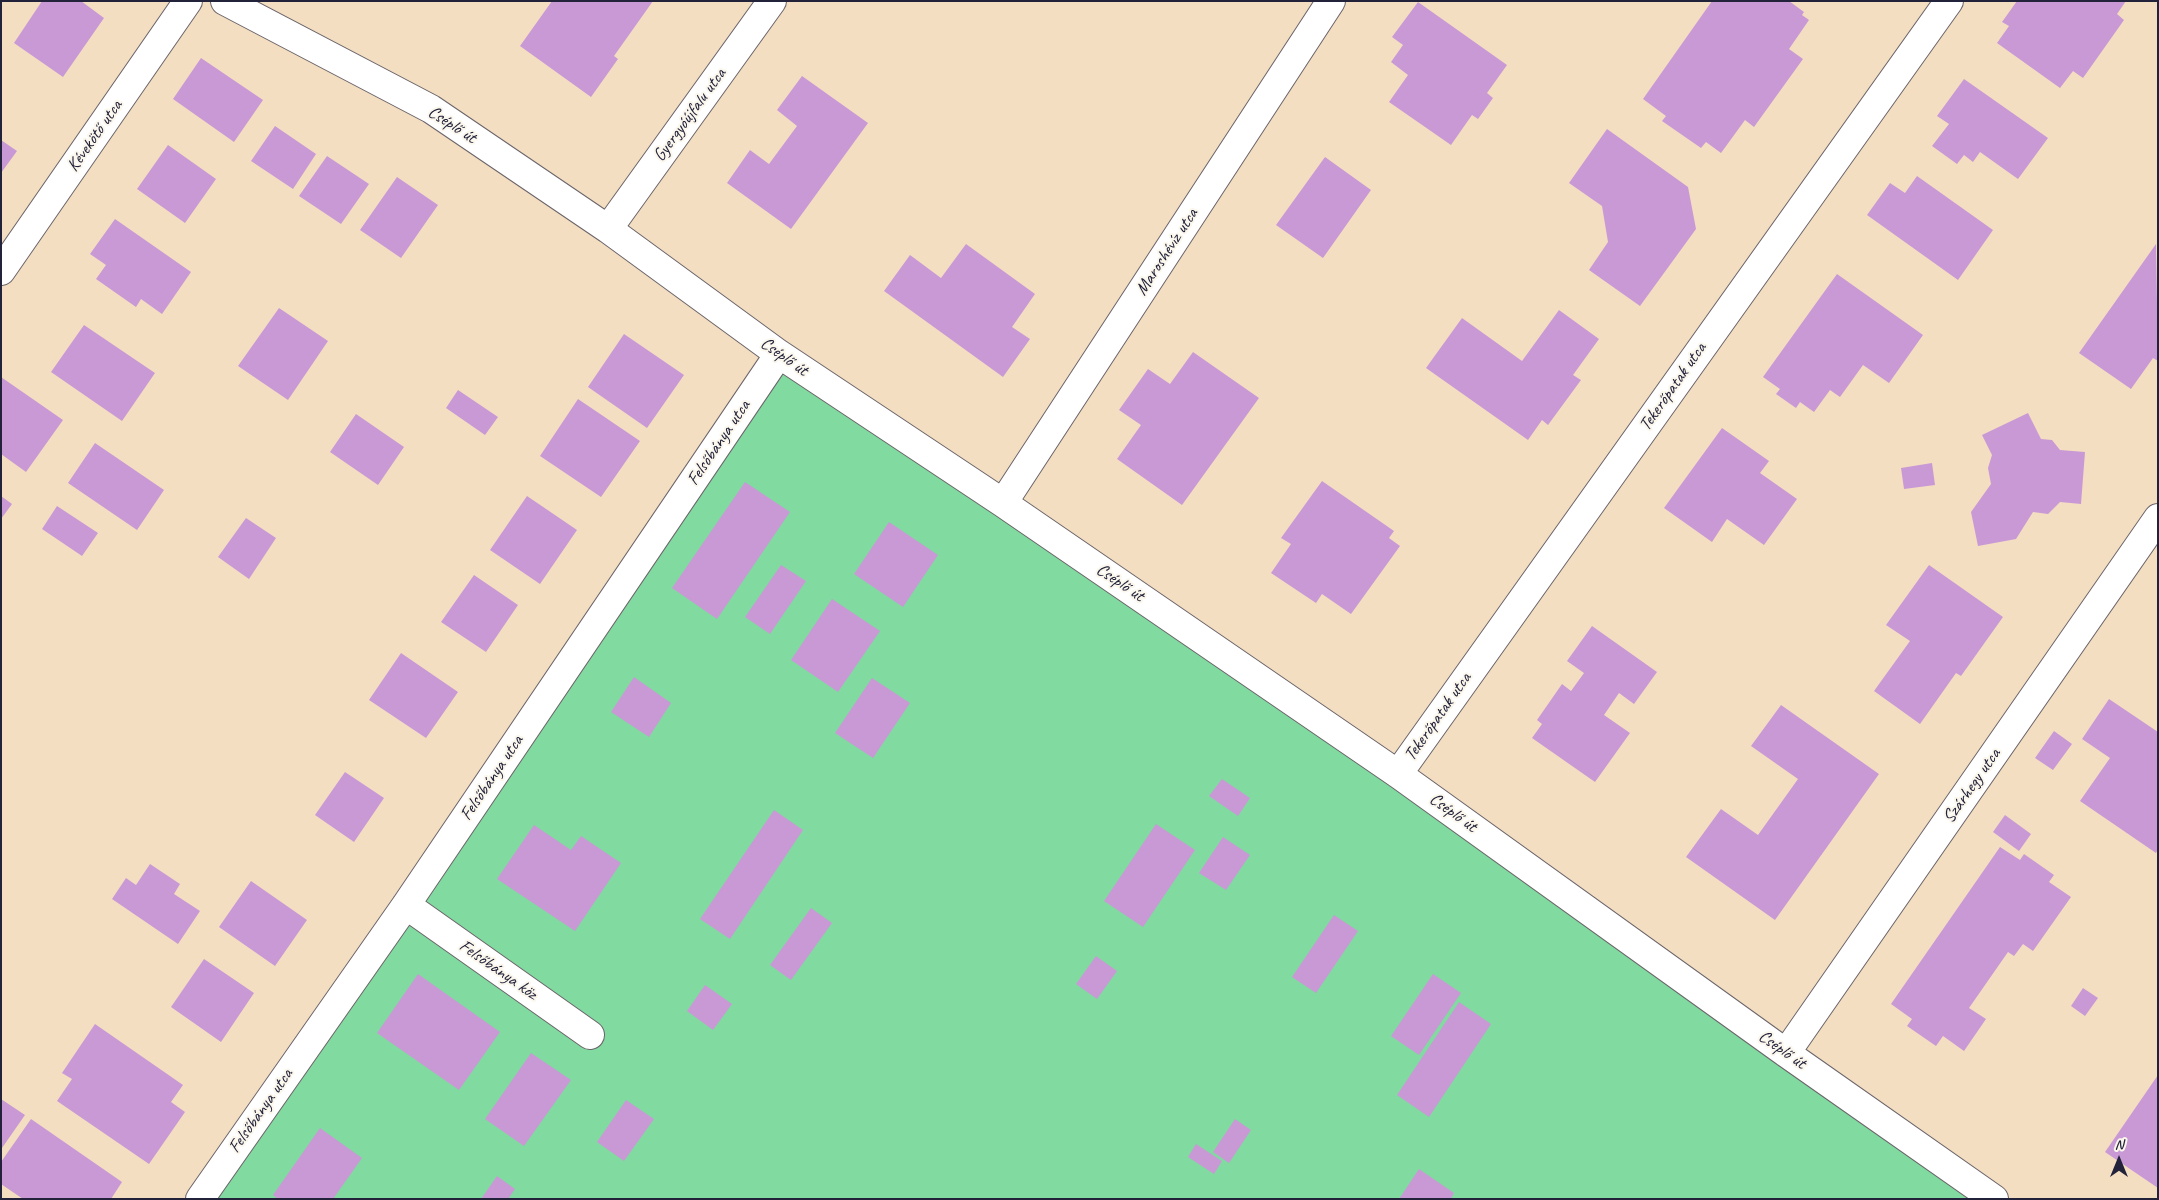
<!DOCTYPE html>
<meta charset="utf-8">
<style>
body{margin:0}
#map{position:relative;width:2159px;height:1200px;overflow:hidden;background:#f3dec1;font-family:Caveat,sans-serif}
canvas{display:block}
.frame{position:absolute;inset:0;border:2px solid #22223b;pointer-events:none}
.north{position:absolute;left:2094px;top:1135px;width:50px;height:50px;-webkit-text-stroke:4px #fbf7ec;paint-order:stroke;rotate:0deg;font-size:14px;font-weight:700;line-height:20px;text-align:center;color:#22223b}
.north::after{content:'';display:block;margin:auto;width:18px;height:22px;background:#22223b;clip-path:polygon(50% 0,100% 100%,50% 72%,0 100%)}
</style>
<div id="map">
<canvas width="2159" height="1200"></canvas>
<div class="frame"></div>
<div class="north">N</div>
</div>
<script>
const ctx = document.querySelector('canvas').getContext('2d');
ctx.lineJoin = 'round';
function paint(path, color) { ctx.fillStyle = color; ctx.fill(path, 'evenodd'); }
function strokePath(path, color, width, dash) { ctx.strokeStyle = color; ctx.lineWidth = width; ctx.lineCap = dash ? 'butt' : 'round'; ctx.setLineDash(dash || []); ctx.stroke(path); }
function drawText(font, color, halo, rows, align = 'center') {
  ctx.font = font + ' Caveat,sans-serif'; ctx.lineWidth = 4; ctx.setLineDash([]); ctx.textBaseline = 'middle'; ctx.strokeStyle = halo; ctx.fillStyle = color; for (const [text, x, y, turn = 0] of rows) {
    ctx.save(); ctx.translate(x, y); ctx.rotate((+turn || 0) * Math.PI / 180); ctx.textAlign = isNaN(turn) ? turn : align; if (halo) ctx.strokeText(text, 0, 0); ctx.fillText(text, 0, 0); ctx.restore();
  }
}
const green = new Path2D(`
 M779 354 1994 1199H200Z`);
const building = new Path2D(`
 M42 1H81L104 18 63 77 14 43Z
 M552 1H653L614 56 618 59 591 97 520 46Z
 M1712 1H1789L1804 12 1802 15 1809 20 1789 49 1803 59 1754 127 1745 120 1721 153 1706 142 1701 148 1662 121 1666 116 1643 99Z
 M2017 1H2126L2117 14 2124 20 2083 78 2073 71 2060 88 1997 43 2009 26 2002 22Z
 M1418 2 1507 65 1487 93 1493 98 1478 119 1472 115 1451 145 1389 102 1408 75 1391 62 1403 45 1392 37Z
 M201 58 263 100 234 142 173 99Z
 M802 76 868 123 791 229 727 183 750 150 769 164 797 126 777 110Z
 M1964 79 2048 138 2018 179 1980 152 1973 162 1964 155 1957 164 1932 146 1949 124 1937 116Z
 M275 126 316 154 293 189 251 161Z
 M1607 129 1688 187 1696 229 1640 306 1589 270 1608 242 1602 206 1569 183Z
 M1 140 17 151 1 173Z
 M168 145 216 179 185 223 137 189Z
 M327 156 369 184 341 224 299 196Z
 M1325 157 1371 190 1323 258 1276 225Z
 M1917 176 1993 230 1958 280 1867 215 1890 183 1905 193Z
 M397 177 438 205 401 258 360 230Z
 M115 219 191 272 162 314 141 299 136 307 96 279 106 265 90 254Z
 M966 244 1035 294 1012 327 1030 339 1003 377 884 291 910 255 941 278Z
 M2156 244 2158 361 2153 358 2131 389 2079 353Z
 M1837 274 1923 335 1889 383 1863 365 1840 397 1830 390 1814 412 1800 402 1796 408 1776 394 1780 389 1763 377Z
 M279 308 328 341 288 400 238 366Z
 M1559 310 1599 339 1573 375 1581 380 1548 425 1542 420 1528 440 1426 368 1462 318 1522 361Z
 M84 325 155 373 122 421 51 372Z
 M624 334 684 375 647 428 588 387Z
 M1193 352 1259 398 1182 505 1117 459 1141 425 1119 410 1148 369 1170 384Z
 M1 377 63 420 26 472 1 454Z
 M458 390 498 417 485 435 446 408Z
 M578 399 640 441 601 497 540 456Z
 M2028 413 2041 439 2052 440 2060 450 2085 452 2081 504 2060 502 2048 514 2033 512 2016 539 1978 546 1971 512 1991 484 1988 468 1992 455 1982 435Z
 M356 414 404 447 378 485 330 452Z
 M1722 428 1769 461 1760 473 1797 499 1764 545 1727 519 1712 542 1664 508Z
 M95 443 164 490 137 530 68 483Z
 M1932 463 1935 485 1904 489 1901 468Z
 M1322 481 1394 531 1389 538 1400 546 1351 614 1322 594 1316 603 1271 573 1291 544 1281 538Z
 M745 482 790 512 717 619 672 588Z
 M1 496 12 504 1 519Z
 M527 496 577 530 540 584 490 550Z
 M57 506 98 533 82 556 42 529Z
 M246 518 276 538 249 579 218 557Z
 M889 522 938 555 903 607 854 574Z
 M781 565 806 581 770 634 745 617Z
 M1929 565 2003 617 1961 676 1956 673 1920 724 1874 691 1910 641 1886 625Z
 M474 575 518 605 486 652 441 622Z
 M832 599 880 631 838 692 791 660Z
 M1592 626 1657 672 1634 704 1619 693 1604 715 1630 733 1595 782 1532 738 1542 724 1537 720 1562 684 1571 691 1584 673 1567 661Z
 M401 653 458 692 426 738 369 700Z
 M634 677 671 703 649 737 611 712Z
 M872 678 910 703 873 758 835 733Z
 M2109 699 2158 732V849L2156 853 2080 801 2110 758 2082 739Z
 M1781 705 1879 774 1775 920 1686 857 1721 809 1758 835 1798 779 1751 746Z
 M2054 731 2072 744 2053 770 2035 758Z
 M345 772 384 798 354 842 315 815Z
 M1222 779 1250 798 1238 816 1209 796Z
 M774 810 803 830 730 939 700 919Z
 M2005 815 2031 834 2019 851 1993 832Z
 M1156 824 1195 850 1143 927 1104 901Z
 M534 825 571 850 581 836 621 863 575 931 497 879Z
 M1223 837 1250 855 1226 890 1199 873Z
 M2000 847 2020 860 2024 854 2054 875 2049 882 2071 897 2033 951 2023 944 2014 956 2008 952 1969 1008 1986 1019 1964 1051 1943 1036 1936 1046 1907 1026 1912 1019 1891 1004Z
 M150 864 180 884 174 894 200 911 178 944 112 899 126 878 136 885Z
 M251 881 307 920 275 966 219 927Z
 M811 908 832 923 791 980 770 965Z
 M1334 915 1358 931 1316 993 1292 977Z
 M1096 956 1117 971 1097 999 1076 984Z
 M204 959 254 993 221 1042 171 1007Z
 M418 974 500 1032 459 1090 377 1033Z
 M1433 974 1461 993 1419 1055 1391 1036Z
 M705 985 732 1004 713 1030 687 1011Z
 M2083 988 2098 998 2085 1016 2071 1006Z
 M1459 1002 1491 1024 1429 1117 1397 1095Z
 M95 1024 183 1085 171 1102 185 1112 149 1164 57 1101 72 1079 62 1073Z
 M531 1053 571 1080 524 1146 485 1119Z
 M2158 1075V1188L2105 1152Z
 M1 1099 25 1115 2 1148H1Z
 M626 1100 654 1119 624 1161 597 1142Z
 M31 1119 122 1182 111 1199H23L1 1184V1162Z
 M1235 1119 1251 1130 1229 1163 1213 1152Z
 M320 1128 362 1158 333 1199H278L273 1195Z
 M1196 1144 1222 1161 1214 1174 1188 1157Z
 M1419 1169 1454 1193 1451 1199H1399Z
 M497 1176 515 1189 508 1199H481Z`);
const street = new Path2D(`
 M225 1 431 109 608 229 779 354 1003 503 1398 774 1786 1053 1994 1199
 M608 229 772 1
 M1 271 188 1
 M1003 503 1331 1
 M1398 774 1949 1
 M406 905 590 1035
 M1786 1053 2158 518
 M200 1199 406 905 779 354`);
const streetNames = [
 ["Gyergyóújfalu utca",690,115,-54],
 ["Cséplő út",452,125,33],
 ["Kévekötő utca",95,136,-55],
 ["Maroshévíz utca",1167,252,-57],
 ["Cséplő út",784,357,35],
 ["Tekerőpatak utca",1673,387,-55],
 ["Felsőbánya utca",719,443,-56],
 ["Cséplő út",1120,583,34],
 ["Tekerőpatak utca",1438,717,-55],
 ["Felsőbánya utca",492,778,-56],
 ["Szárhegy utca",1972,786,-55],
 ["Cséplő út",1453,813,36],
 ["Felsőbánya köz",498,970,35],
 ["Cséplő út",1782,1050,35],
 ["Felsőbánya utca",261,1111,-55]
];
paint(green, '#81da9f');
paint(building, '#c999d6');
strokePath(street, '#6b646a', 30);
strokePath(street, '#fff', 28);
drawText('18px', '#22223b', '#fbf7ec', streetNames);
</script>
